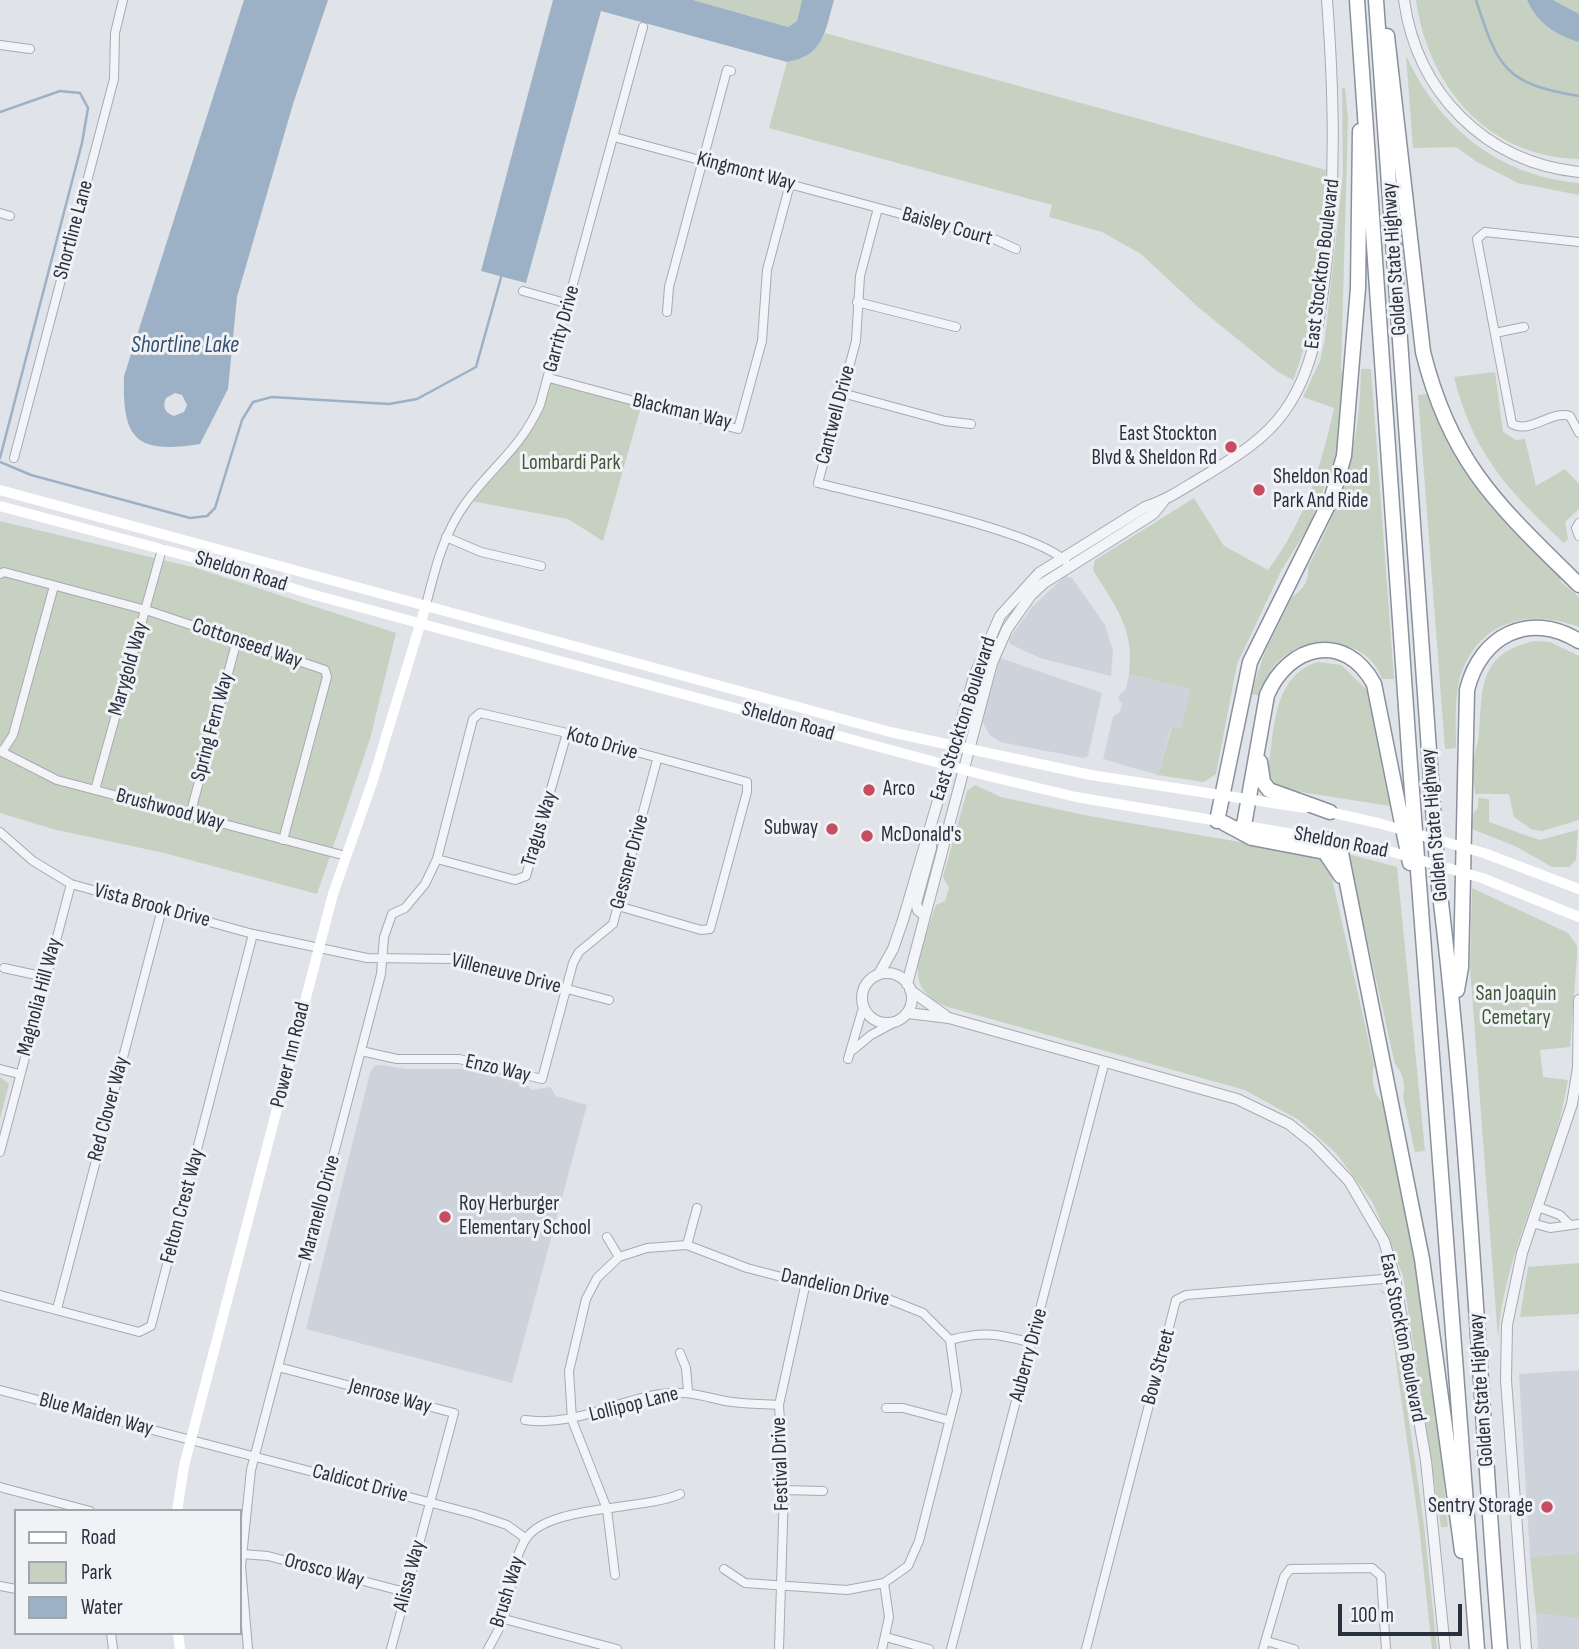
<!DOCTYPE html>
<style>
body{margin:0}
#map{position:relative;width:1579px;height:1649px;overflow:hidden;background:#e0e3e8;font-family:"Sofia Sans Condensed",sans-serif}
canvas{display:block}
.legend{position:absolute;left:14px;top:1509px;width:228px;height:126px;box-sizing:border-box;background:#f0f2f6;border:2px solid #a1a5ac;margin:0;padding:9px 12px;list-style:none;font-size:21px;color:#2a313e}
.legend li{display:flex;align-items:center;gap:14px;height:35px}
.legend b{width:35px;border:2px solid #a1a5ac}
.scale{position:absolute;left:1338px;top:1604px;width:124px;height:32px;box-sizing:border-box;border:4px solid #2a313e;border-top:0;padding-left:9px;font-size:21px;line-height:24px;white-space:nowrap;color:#2a313e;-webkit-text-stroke:5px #f0f2f6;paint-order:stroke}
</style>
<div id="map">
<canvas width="1579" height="1649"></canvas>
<ul class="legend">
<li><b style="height:9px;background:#fff"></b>Road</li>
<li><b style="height:19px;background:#c6d1c2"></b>Park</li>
<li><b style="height:19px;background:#9db1c6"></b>Water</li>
</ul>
<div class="scale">100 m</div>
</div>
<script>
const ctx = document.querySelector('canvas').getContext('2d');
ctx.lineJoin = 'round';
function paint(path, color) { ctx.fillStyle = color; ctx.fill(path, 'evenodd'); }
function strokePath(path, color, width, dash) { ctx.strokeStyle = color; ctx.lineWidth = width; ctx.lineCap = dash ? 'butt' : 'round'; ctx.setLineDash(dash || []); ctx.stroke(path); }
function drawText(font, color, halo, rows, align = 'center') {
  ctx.font = font + ' "Sofia Sans Condensed",sans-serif'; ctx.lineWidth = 6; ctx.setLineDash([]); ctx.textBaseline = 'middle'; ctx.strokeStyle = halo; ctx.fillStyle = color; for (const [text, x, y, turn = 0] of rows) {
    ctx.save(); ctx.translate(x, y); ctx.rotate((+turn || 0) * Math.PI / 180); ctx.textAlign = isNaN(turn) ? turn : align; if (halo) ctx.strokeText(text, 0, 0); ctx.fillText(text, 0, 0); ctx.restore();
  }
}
const built = new Path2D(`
 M1065 576 1072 578 1105 625 1113 651 1111 676 1040 658 1010 644 1009 639 1033 606Z
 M1000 658 1102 693 1088 756 1084 758 1031 748 1000 742 990 735 983 723 985 711Z
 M1129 674 1192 689 1181 730 1171 728 1158 775 1103 759 1113 717 1120 712 1122 703 1118 699 1120 694 1126 689Z
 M381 1065 406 1069H470L525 1084 532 1090 550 1087 556 1096 587 1105 512 1383 306 1329 370 1073 374 1066Z
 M1579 1370V1553L1530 1557 1519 1374Z
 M1549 1612 1579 1618V1649H1538L1536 1613Z`);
const green = new Path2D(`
 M693 0H802L797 21 788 27Z
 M1416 0H1527C1537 23 1555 35 1579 42V159C1487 157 1428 86 1416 0Z
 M1553 0H1579V14L1575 13Z
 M825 33 1326 170C1323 240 1319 315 1293 380L1278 372 1198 307 1141 254 1102 232 1049 217 1052 205 769 128 787 62C807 59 816 51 825 33Z
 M1406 55C1438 127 1499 176 1579 183V195L1518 183 1477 162 1456 147 1413 148Z
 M1342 88H1345L1348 119 1341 370 1345 385 1336 457 1310 524 1281 571 1237 664 1216 774 1204 782 1158 775 1172 727 1181 729 1191 689 1129 674C1135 629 1115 606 1093 570L1095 560 1194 498 1224 546 1268 570C1305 521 1321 467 1334 408L1303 397 1320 361 1325 338 1343 174Z
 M1361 369H1371L1394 679H1382C1368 635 1300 632 1274 666 1267 675 1264 685 1261 696L1251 694 1264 654 1292 597C1303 590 1310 580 1308 567 1344 499 1360 445 1361 369Z
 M1495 372 1503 432 1516 440 1525 439 1536 486 1565 469 1579 484V509L1565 522 1568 539 1564 543C1507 489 1474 455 1454 377Z
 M549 378 642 403 603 541 568 519 471 501C501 463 546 431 549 378Z
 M1429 394C1457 473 1505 513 1559 573L1561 582 1579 597V627C1528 608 1478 621 1460 677 1454 700 1456 725 1456 748L1445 749 1418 395Z
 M0 521 196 568 396 633 370 739 317 894 164 853 53 829 0 813Z
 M1534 641 1550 642 1579 656V820L1542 831 1531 829 1514 817 1509 794H1475C1475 785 1472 775 1473 767 1473 756 1478 745 1479 734 1483 687 1478 654 1534 641Z
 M1318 662 1341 665 1367 690 1390 806 1282 789 1269 779 1268 770C1275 730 1272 676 1318 662Z
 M975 785 1001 797 1089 816 1321 856 1330 869 1374 1065C1371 1078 1373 1094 1383 1103 1416 1243 1435 1383 1448 1527H1441L1403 1276 1373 1203 1336 1153 1299 1120 1245 1090 948 1007C898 988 923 948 934 910L936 905 945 901 949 888 943 877 967 791Z
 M1478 798 1489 799V822L1539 840 1578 830 1576 860 1569 867H1552L1517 847 1470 828 1471 816 1478 808Z
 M1348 854 1397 867 1425 1151 1415 1152 1403 1097C1406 1085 1403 1073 1395 1064Z
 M1472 888 1568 933 1577 946V955L1570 1047 1540 1050 1543 1077 1568 1080C1554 1169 1504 1248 1498 1339L1470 967Z
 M0 1077 9 1084 0 1119Z
 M1579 1263V1314L1520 1317 1528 1267Z
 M1378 1289 1389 1294 1392 1300 1424 1525 1437 1649H1432L1419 1526 1387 1297Z
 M1579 1553V1618L1536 1613 1530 1557Z`);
const water = new Path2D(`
 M244 0H328L293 104 237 297 228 389 200 444C136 454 122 440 124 376ZM175 393 182 395 187 405 184 412 174 416C165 413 162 407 166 398Z
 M553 0H693L788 27 797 21 802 0H834C825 31 824 56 787 62L601 11 526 283 481 271Z
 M1527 0H1553L1579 14V42C1555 35 1537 23 1527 0Z`);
const stream = new Path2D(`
 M1476 0C1498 68 1505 84 1579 96
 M0 112 60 91 80 93 88 108 82 143 0 458
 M0 462 31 475 190 518 207 516 215 508 242 420 253 402 272 397 389 404 417 399 476 367 502 274`);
const minor = new Path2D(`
 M0 45 30 49
 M614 137 994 239 1016 249
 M878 208 860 276 856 341 818 483C867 496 1036 531 1065 561
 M0 213 10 216
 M1579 242 1485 232 1477 239 1512 424C1531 434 1551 410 1570 416L1579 433
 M523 291 569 304
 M857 302 956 327
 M667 312 669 287 727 70 731 71
 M1495 333 1524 327
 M549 378 738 429 762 341 767 270 790 184
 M842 393 945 421 971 424
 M14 458 114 79 115 33 123 0
 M1579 523 1576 528 1579 536
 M446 537 481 552 541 566
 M0 574 4 572 146 610 325 670 327 677 283 840
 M426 605C435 569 443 535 465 504 492 466 519 451 540 405L643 27
 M0 751 57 780 346 856
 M2 752 13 735 54 586
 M95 790 162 549
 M190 815 237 640
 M0 832 33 861 71 884 253 934 367 958 453 959 609 1000
 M437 859 515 880 526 876 567 733
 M4 968 45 977
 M853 1050 871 1035 895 1022
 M361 1051 397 1059H459L542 1079 573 963 579 952 613 924 657 760
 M848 1059 863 1008
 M0 1069 19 1074
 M0 1152 71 884
 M1538 1207 1560 1215 1570 1225
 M1532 1223 1550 1228 1579 1224
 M607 1237 619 1257
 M687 1245 697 1208
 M0 1295 139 1332 151 1326 253 934
 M57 1309 162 909
 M950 1340C984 1331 999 1334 1032 1343
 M680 1353 686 1368 688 1391
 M278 1367 454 1413 391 1649
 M0 1390 474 1514 507 1525 525 1538
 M886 1408H903L948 1420
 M525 1420C575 1427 614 1401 661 1394 685 1390 702 1396 725 1401 742 1404 761 1404 779 1405
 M0 1487 90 1511
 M784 1490 823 1491
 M241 1554 268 1556 405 1592
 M615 1575 607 1509 572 1420 569 1371 586 1299 597 1278 619 1257 647 1248 687 1245 747 1268 843 1293 888 1299 923 1313 950 1340 957 1391 919 1541 908 1566 884 1583 847 1590 745 1583 724 1569
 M0 1586 16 1589
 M504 1619 617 1649
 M111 1633 113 1649
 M886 1637 929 1649
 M1266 1641 1294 1649
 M248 1649 241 1566 251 1470 381 974 384 937 392 914 405 908 425 884 437 859 473 719 480 713 567 733 747 782V792L710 929 701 930 618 906
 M488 1649C493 1640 499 1630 503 1620 512 1595 510 1567 524 1542 543 1504 643 1511 680 1494
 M779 1649 784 1490 779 1405 806 1282
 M882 1649 889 1617 884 1583
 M951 1649 1105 1061
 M1086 1649 1176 1300 1186 1295 1395 1278
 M1263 1649 1284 1577 1290 1569 1372 1568 1381 1576 1386 1649`);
const tertiary = new Path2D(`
 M1404 0C1417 93 1485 162 1579 172
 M923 914 918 910 916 903 931 848V837
 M862 998a25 25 0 1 1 50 0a25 25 0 1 1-50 0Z
 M879 974 893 949 903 920 975 674 1000 616 1039 573 1145 507C1168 500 1185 487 1206 475 1235 457 1264 440 1284 412 1313 372 1319 324 1325 276 1336 183 1334 93 1327 0
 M907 984 992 663 1007 629 1031 595 1044 583 1153 514 1163 502
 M910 990 946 1016
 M908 1013 949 1018 1237 1099 1289 1124 1313 1143 1349 1181 1384 1241 1395 1278 1426 1461 1445 1649
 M1578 1066 1579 1000
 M1526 1649 1506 1380 1507 1325 1522 1253 1572 1104 1579 1062`);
const secondary = new Path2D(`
 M0 490 890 732 1091 775 1305 808
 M0 506 206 561 311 594 980 774 1076 797 1224 822
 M1325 811 1378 823
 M1240 825 1382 849
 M1484 853 1579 889
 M1482 878 1579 917
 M177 1511 184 1466 333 894 372 783 426 605
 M178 1633 180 1649`);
const motorway = new Path2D(`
 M1357 0 1410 765 1477 1649
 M1376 0 1438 878C1470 1134 1479 1392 1500 1649
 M1387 36 1423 352C1451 465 1500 507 1579 585
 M1260 762 1263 782 1269 790 1330 812
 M1217 821 1250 662 1332 497 1344 456 1358 288 1360 131
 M1224 823 1252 838 1325 852 1341 876
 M1244 825 1267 695C1289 644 1345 631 1374 684L1410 863
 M1325 839 1338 847 1341 853 1422 1259 1462 1551
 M1457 990 1461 967 1467 690C1480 636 1529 610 1579 641`);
const secondaryBridge = new Path2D(`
 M1378 823 1484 853
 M1382 849 1482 878`);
const markers = [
 [1231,447,7,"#c54d5f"],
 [1259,490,7,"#c54d5f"],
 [869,790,7,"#c54d5f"],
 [832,829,7,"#c54d5f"],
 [867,836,7,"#c54d5f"],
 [445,1217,7,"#c54d5f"],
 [1547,1507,7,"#c54d5f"]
];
const streetNames = [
 ["Kingmont Way",746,172,15],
 ["Baisley Court",947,227,16],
 ["Shortline Lane",74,230,-75],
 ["Golden State Highway",1395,259,-94],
 ["East Stockton Boulevard",1323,264,-83],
 ["Garrity Drive",562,329,-75],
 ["Blackman Way",682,412,13],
 ["Cantwell Drive",836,415,-75],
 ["Sheldon Road",241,572,17],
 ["Cottonseed Way",247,644,19],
 ["Marygold Way",129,669,-74],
 ["East Stockton Boulevard",964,719,-72],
 ["Sheldon Road",788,722,16],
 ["Spring Fern Way",213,727,-75],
 ["Koto Drive",602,744,16],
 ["Brushwood Way",170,810,15],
 ["Golden State Highway",1435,825,-95],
 ["Tragus Way",540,829,-73],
 ["Sheldon Road",1341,843,11],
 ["Gessner Drive",630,862,-75],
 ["Vista Brook Drive",152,906,15],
 ["Villeneuve Drive",506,974,14],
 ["Magnolia Hill Way",40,997,-75],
 ["Power Inn Road",291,1055,-76],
 ["Enzo Way",498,1069,13],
 ["Red Clover Way",109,1109,-75],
 ["Felton Crest Way",183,1206,-75],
 ["Maranello Drive",320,1208,-75],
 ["Dandelion Drive",835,1288,13],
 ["East Stockton Boulevard",1402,1338,79],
 ["Auberry Drive",1029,1355,-75],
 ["Bow Street",1159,1367,-75],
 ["Golden State Highway",1482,1390,-94],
 ["Jenrose Way",390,1397,15],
 ["Lollipop Lane",634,1405,-14],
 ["Blue Maiden Way",96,1415,15],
 ["Festival Drive",781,1464,-92],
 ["Caldicot Drive",360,1484,15],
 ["Orosco Way",324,1571,15],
 ["Alissa Way",410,1576,-75],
 ["Brush Way",508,1592,-73]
];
const poiNames = [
 ["East Stockton",1217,435,"right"],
 ["Blvd & Sheldon Rd",1217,459,"right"],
 ["Sheldon Road",1273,478],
 ["Park And Ride",1273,502],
 ["Arco",883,790],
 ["Subway",818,829,"right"],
 ["McDonald's",881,836],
 ["Roy Herburger",459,1205],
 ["Elementary School",459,1229],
 ["Sentry Storage",1533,1507,"right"]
];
const parkNames = [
 ["Lombardi Park",571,464],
 ["San Joaquin",1516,995],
 ["Cemetary",1516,1019]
];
const waterNames = [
 ["Shortline Lake",185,346]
];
paint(built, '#ced2da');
paint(green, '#c6d1c2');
paint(water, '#9db1c6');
strokePath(stream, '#9db1c6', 2.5);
strokePath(minor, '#a6aab2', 10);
strokePath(tertiary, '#a6aab2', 12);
strokePath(motorway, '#89919e', 17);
strokePath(minor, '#f3f4f7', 8);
strokePath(tertiary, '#f3f4f7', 10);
strokePath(secondary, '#fff', 10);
strokePath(motorway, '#fff', 14);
strokePath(secondaryBridge, '#fff', 10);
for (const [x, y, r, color] of markers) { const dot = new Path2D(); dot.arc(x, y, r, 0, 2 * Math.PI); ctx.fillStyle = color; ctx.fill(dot); strokePath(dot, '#f0f2f6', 2.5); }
drawText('21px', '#2a313e', '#f0f2f6', streetNames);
drawText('21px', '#2a313e', '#f0f2f6', poiNames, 'left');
drawText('21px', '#3e5938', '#f0f2f6', parkNames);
drawText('italic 23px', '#375070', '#f0f2f6', waterNames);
</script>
